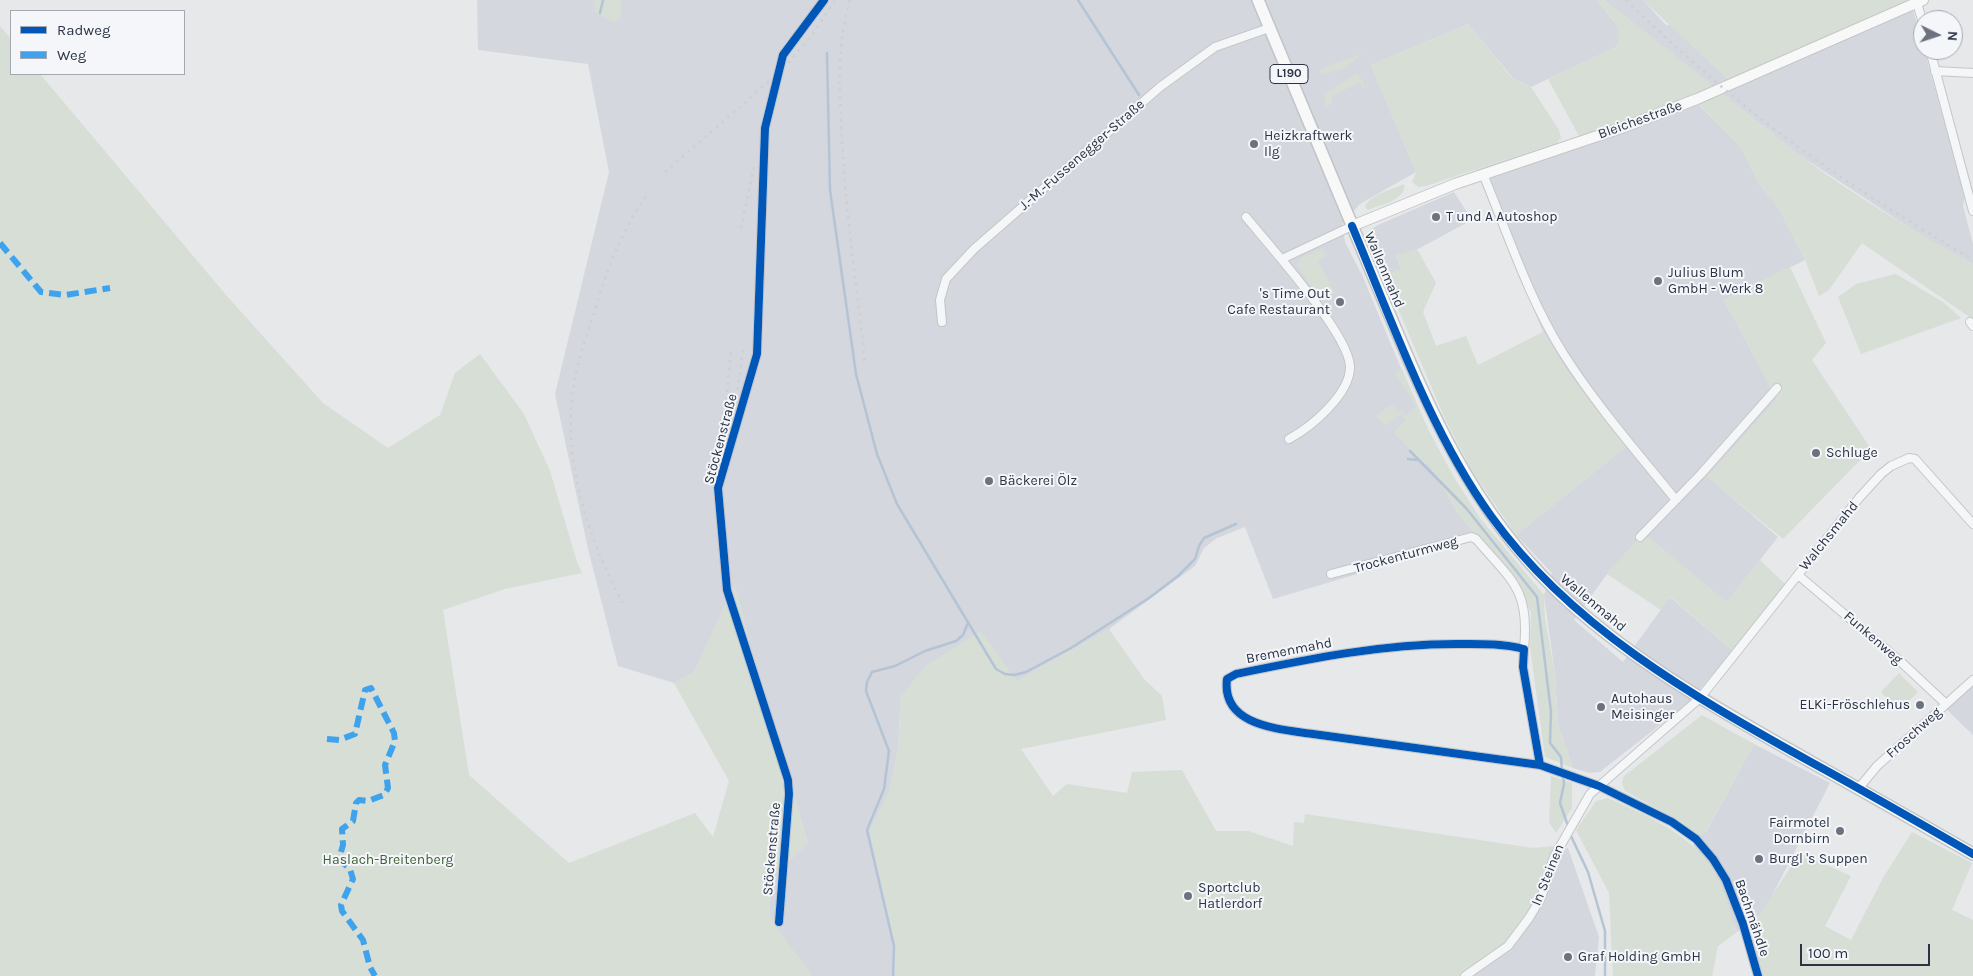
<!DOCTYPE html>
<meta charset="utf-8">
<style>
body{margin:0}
#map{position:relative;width:1973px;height:976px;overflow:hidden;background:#e6e8ea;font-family:Karla,sans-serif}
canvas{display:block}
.legend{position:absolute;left:10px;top:10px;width:175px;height:65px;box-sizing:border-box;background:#f4f6f9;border:1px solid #a4a8b1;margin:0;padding:6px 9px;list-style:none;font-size:15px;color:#2b3445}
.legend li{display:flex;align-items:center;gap:10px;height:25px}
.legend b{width:25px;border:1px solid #a4a8b1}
.north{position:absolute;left:1913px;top:10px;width:50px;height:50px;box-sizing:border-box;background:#f4f6f9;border:1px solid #a4a8b1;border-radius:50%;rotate:94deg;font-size:14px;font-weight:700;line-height:20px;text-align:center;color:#2b3445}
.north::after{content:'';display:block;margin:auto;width:18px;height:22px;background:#6c737f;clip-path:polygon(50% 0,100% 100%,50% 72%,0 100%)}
.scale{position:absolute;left:1800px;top:944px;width:130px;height:22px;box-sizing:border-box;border:2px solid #2b3445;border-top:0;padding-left:6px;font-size:15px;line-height:18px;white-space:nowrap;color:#2b3445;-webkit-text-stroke:4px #f4f6f9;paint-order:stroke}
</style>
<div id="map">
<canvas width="1973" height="976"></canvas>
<ul class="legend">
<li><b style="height:6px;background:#0057b8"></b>Radweg</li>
<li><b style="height:6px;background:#3ea3ec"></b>Weg</li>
</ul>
<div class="north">N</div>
<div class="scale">100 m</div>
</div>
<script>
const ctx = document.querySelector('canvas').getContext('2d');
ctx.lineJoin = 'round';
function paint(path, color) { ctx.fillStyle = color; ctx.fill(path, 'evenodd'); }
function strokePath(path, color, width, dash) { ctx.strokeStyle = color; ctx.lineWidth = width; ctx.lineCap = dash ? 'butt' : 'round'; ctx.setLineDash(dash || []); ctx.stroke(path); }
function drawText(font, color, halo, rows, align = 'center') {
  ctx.font = font + ' Karla,sans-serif'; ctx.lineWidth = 4; ctx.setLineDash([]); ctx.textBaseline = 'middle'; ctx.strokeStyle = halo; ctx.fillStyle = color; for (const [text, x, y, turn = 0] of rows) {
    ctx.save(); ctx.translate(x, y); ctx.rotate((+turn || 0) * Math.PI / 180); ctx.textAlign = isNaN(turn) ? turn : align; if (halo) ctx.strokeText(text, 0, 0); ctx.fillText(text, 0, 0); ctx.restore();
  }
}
const built = new Path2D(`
 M477 0H1597L1620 29V37L1616 47 1531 87 1513 78 1468 24 1371 65 1416 172 1360 204 1342 224 1345 242 1362 275 1420 414 1440 452 1456 511 1479 538 1273 599 1245 527 1217 538 1204 548 1195 566 1109 629 1017 681 901 695 898 749 889 792 870 831 896 946 895 976H812L770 920V878L808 843 755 667 735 585 694 672 674 683 618 666 588 549 555 394 609 172 588 64 478 50Z
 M1604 0H1643L1666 25 1911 3 1965 196 1963 206 1973 244V264L1919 234 1798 154Z
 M1693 99 1741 147 1759 184 1778 207 1805 260 1724 300 1777 399 1708 477 1778 537 1727 602 1610 570 1574 620 1623 662 1670 597 1733 651 1689 702 1600 772 1589 773 1573 768 1558 724 1555 674 1544 595 1552 573 1516 535 1628 445 1568 373 1543 332 1476 170 1556 143 1580 138Z
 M1454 192 1472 220 1416 250 1396 256 1401 269 1384 276 1370 230 1378 225Z
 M1973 674V735L1941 704Z
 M1754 744 1830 783 1763 913 1737 932 1715 872 1693 845 1698 836 1706 832Z
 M1554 846 1568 848 1599 937 1595 976H1467L1537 900Z`);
const green = new Path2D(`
 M594 0H621V18L614 23 595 12Z
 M1597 0H1604C1670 49 1732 103 1797 153 1852 195 1913 230 1973 264V322L1968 316 1862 243 1829 290 1819 296 1805 260 1778 207 1759 184 1741 147 1694 99 1580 138 1548 79 1616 47C1625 26 1609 16 1597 0Z
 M1643 0H1910L1911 3 1729 81Z
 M1468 24 1512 78 1531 87 1559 130 1561 138 1556 143 1426 186 1418 187 1412 182 1416 172 1371 65Z
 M0 26 11 39V74H40L226 295 323 403 388 448 440 415 455 373 480 354 524 414 550 471 577 562 582 573 505 589 443 610 469 775 569 863 695 813 713 837 729 781 674 683 694 672 735 584 755 667 808 843 770 878V915L779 931 812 976H0Z
 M1363 53 1345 68 1322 75 1320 71 1322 68Z
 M1358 73 1365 86 1363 88 1360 82 1331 97 1333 103 1326 107 1323 94Z
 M1404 184C1407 200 1380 205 1368 210L1365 207C1369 195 1393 189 1404 184Z
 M1323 248 1326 256 1318 261 1335 293 1322 303 1297 265 1301 258Z
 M1417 249 1436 283 1423 312 1436 346 1466 336 1478 365 1543 332 1568 373 1628 445 1516 535 1472 471 1446 421 1384 276 1401 269 1396 255Z
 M1790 267 1826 343 1812 360 1871 449 1783 539 1707 477 1777 399 1724 300Z
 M1896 274 1943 302 1961 318 1861 354 1838 297 1856 284Z
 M1402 369 1430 434 1457 482 1480 518 1544 595 1545 618 1555 675 1558 724 1573 768 1545 757 1530 647 1531 613 1520 588 1456 511 1428 463 1425 465 1393 432 1405 421 1401 414 1386 426 1376 416 1392 404 1399 412 1402 410 1405 415 1416 407 1395 373Z
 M1643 532 1727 602 1760 560 1786 585 1733 651 1671 597 1661 610 1607 574Z
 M1109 629 1144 679 1162 696 1166 720 1021 749 1053 796 1067 784 1127 793 1132 772 1182 770 1216 831H1248L1293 846 1294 822 1304 823 1305 814 1533 848 1554 846 1537 900 1512 938 1467 976H895L896 946 870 831 889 791 898 749 901 695 926 665 981 631 1017 681Z
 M1899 673 1918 692 1898 711 1881 692Z
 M1702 715 1754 744 1705 833 1698 836 1680 821 1625 791 1622 782 1624 776Z
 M1551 776 1572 783V808L1556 833 1549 822Z
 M1608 798C1647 816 1690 833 1714 871 1725 888 1730 912 1737 932L1718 946 1712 976H1613L1609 893 1576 830 1596 801Z
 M1912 832 1972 863 1952 910 1973 920V976H1761L1750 929 1800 853 1851 876 1825 926 1851 940 1883 878Z`);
const stream = new Path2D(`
 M1078 0 1139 95
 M600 13 603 0
 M827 53 830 190 856 374 877 454 897 504 996 669 1005 674 1014 675 1026 672 1071 648 1149 598 1178 576 1195 559 1199 546 1204 538 1236 524
 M1410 451 1466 508 1537 597 1551 712 1550 743 1561 757 1562 771
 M1408 459 1416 460
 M1563 776 1564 784 1560 803 1569 829
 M1570 834 1588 872 1605 931V976
 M893 976 894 946 867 830 884 789 889 751 866 691 867 682 872 672 895 666 925 651 956 641 963 635 968 623`);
const minor = new Path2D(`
 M1916 0 1923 23
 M1930 50 1973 211
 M1935 71 1973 73
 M1483 174C1508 234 1528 297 1563 353 1596 405 1637 452 1676 500
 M1246 217C1269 245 1348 333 1350 366 1351 394 1311 427 1289 439
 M1282 259 1352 226
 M942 322 940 300 946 279 974 249 1160 87 1215 47 1269 28
 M1970 322 1973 326
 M1640 537 1701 474 1777 388
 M1331 574 1471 537 1476 539C1512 581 1530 589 1524 649
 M1798 575 1900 661 1946 704
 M1540 765 1523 667 1524 649C1501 643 1479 644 1456 644 1381 644 1309 659 1236 674L1227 679C1221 726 1279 729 1313 734L1540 765 1599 786 1672 822 1696 839 1713 859 1726 880 1743 924 1758 976
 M1858 789 1877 766 1973 680
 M779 922 789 794 788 780 727 590 718 488 757 354 765 128 783 55 824 0
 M1465 976 1508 946 1529 918 1541 898 1554 857 1590 794 1700 698 1859 498 1881 474 1891 466 1909 458 1915 459 1973 524`);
const secondary = new Path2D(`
 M1352 226 1455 184 1624 127 1697 99 1923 0`);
const primary = new Path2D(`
 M1258 0C1298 95 1337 190 1377 285 1425 398 1465 502 1555 589 1630 661 1721 711 1811 762 1865 792 1919 823 1973 854`);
const rail = new Path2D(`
 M850 0C838 40 839 80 841 121 844 203 857 283 865 364
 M1626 0C1709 81 1798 153 1898 214 1922 229 1947 245 1973 259
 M665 172 781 71 810 38 835 0
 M741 228 755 162
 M717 436 727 395 731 349
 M707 474 736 401 743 349
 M623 603C588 539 561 458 574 384 578 359 587 334 595 310 608 266 622 231 648 193`);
const quiet = new Path2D(`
 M0 243 41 292 65 295 110 288
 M327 739 339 740 355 734 365 690 371 688 394 733 395 741 385 765 388 788 384 795 368 801 359 800 356 803 353 821 342 829 343 845 339 859 350 869 353 879 341 905 342 911 363 940 370 967 375 976`);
const cycleway = new Path2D(`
 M1352 226C1392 321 1430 431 1491 516 1570 626 1692 696 1809 761 1864 791 1918 822 1973 854
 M1540 765 1523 667 1524 649C1501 643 1479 644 1456 644 1381 644 1309 659 1236 674L1227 679C1221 726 1279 729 1313 734L1540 765 1599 786 1672 822 1696 839 1713 859 1726 880 1743 924 1758 976
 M779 922 789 794 788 780 727 590 718 488 757 354 765 128 783 55 824 0`);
const markers = [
 [1254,144,5,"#6c737f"],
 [1436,217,5,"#6c737f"],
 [1658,281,5,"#6c737f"],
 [1340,302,5,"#6c737f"],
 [1816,453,5,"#6c737f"],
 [989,481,5,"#6c737f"],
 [1920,705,5,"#6c737f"],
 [1601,707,5,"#6c737f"],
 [1840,831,5,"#6c737f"],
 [1759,859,5,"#6c737f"],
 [1188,896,5,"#6c737f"],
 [1568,957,5,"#6c737f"]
];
const shields = [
 [1289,74,38]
];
const shieldNames = [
 ["L190",1289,74]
];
const streetNames = [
 ["Bleichestraße",1640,120,-20],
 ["J.-M.-Fussenegger-Straße",1082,155,-41],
 ["Wallenmahd",1384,270,67],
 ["Stöckenstraße",721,439,-75],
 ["Walchsmahd",1829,536,-51],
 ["Trockenturmweg",1406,555,-15],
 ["Wallenmahd",1593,603,40],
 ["Funkenweg",1873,638,41],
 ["Bremenmahd",1289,651,-11],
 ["Froschweg",1914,733,-42],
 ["Stöckenstraße",772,849,-85],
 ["In Steinen",1548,875,-68],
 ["Bachmähdle",1752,918,71]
];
const poiNames = [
 ["Heizkraftwerk",1264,136],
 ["Ilg",1264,152],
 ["T und A Autoshop",1446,217],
 ["Julius Blum",1668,273],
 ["GmbH - Werk 8",1668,289],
 ["'s Time Out",1330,294,"right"],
 ["Cafe Restaurant",1330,310,"right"],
 ["Schluge",1826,453],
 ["Bäckerei Ölz",999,481],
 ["Autohaus",1611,699],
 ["Meisinger",1611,715],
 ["ELKi-Fröschlehus",1910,705,"right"],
 ["Fairmotel",1830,823,"right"],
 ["Dornbirn",1830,839,"right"],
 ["Burgl 's Suppen",1769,859],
 ["Sportclub",1198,888],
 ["Hatlerdorf",1198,904],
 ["Graf Holding GmbH",1578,957]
];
const parkNames = [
 ["Haslach-Breitenberg",388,860]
];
paint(built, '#d4d7dd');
paint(green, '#d6ded6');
strokePath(stream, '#b4c4d5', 2.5);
strokePath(minor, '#c4c6c8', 10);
strokePath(secondary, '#c4c6c8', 12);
strokePath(primary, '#c2c5c8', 14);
strokePath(minor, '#f5f6f7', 8);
strokePath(secondary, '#f8f8f8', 10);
strokePath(primary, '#f8f8f8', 11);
strokePath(rail, '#cecfd2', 2.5, [2.5, 5]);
strokePath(quiet, '#3ea3ec', 6, [12, 6]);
strokePath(cycleway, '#0057b8', 8);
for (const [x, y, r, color] of markers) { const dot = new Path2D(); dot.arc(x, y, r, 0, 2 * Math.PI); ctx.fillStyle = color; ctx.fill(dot); strokePath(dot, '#f4f6f9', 2); }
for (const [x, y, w] of shields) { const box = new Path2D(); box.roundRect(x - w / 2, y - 9.5, w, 19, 4); ctx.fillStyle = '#f4f6f9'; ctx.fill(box); strokePath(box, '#2b3445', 1); }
drawText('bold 12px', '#2b3445', null, shieldNames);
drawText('14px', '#2b3445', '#f4f6f9', streetNames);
drawText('14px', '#2b3445', '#f4f6f9', poiNames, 'left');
drawText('14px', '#3f6138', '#f4f6f9', parkNames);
</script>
